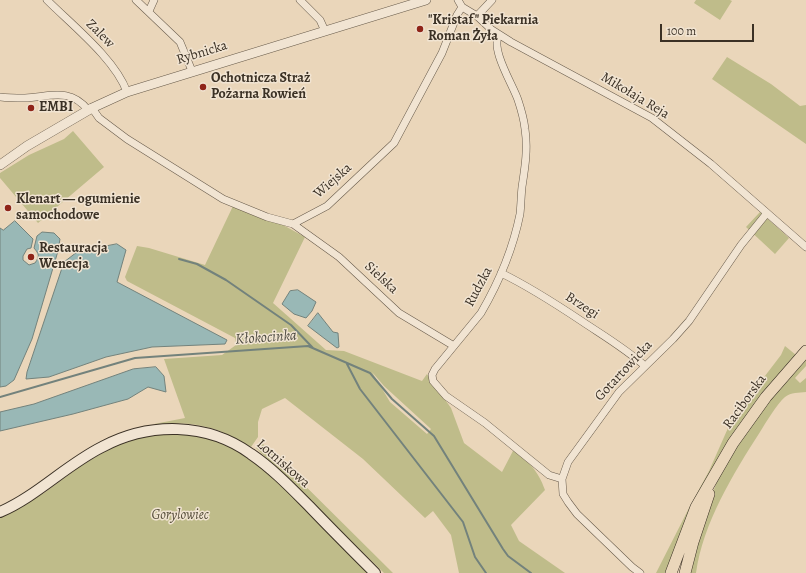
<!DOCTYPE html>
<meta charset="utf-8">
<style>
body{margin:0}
#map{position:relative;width:806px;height:573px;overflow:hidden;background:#ead6ba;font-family:Alegreya,serif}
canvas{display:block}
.scale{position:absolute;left:660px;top:24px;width:94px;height:18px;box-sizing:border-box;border:2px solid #3b3125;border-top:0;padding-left:5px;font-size:12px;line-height:14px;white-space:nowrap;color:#3b3125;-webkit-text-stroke:3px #f1e4d2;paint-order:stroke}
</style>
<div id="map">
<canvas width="806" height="573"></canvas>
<div class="scale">100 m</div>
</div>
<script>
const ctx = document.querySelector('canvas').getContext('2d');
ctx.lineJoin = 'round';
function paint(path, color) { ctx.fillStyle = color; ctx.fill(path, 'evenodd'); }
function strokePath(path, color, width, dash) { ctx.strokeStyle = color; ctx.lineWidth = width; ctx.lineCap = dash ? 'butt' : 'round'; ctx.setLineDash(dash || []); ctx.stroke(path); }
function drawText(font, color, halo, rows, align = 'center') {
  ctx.font = font + ' Alegreya,serif'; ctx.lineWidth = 3; ctx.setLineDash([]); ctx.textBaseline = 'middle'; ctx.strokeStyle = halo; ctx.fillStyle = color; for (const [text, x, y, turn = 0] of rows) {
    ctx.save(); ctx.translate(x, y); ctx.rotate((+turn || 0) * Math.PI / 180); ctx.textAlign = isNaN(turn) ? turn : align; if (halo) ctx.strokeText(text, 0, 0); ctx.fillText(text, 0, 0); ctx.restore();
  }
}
const green = new Path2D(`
 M696 0H730L732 1 720 20 694 3Z
 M727 57 771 84 800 106 806 105V144L712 79Z
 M73 131 104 167 38 223 0 178V173L29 155 64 139Z
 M233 206 283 225 305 237 273 303 326 350 344 351 422 381 427 374 451 408 464 443 502 472 514 449C529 463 538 470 545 490L511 525 519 541 565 573H459L451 535 433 511 425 518 363 459 285 398 262 409 258 422V437L251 447C235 438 219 429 202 426 186 422 170 424 154 424L185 418 164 359 222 355 236 345 235 338 127 281 125 277 137 246 149 248 205 265ZM372 372 384 386 431 429 427 434 390 402Z
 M760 212 789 238 775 254 746 227Z
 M785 346 796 355 742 424 667 573H656L689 508 709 471 732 419 781 355Z
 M806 357V366L795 378 800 383 806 378V392C799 393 791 392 785 397 777 404 766 422 760 432 733 474 703 523 696 573H690L706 511 719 476 730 456 782 383Z
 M161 433 192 434 209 437 232 447 260 464 369 573H0V518L44 493 82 465 116 445 138 437Z
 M260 441 393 573H384L256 448Z`);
const water = new Path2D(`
 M15 221 33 239 31 248 27 249 23 256V260L29 265 35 263C40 256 39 254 34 248L37 236 42 232 54 233 60 239 58 251 32 339 14 380 6 386 0 387V228L3 230Z
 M117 244 126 250 117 282 227 340 225 344 152 347 106 357 49 377 26 379 27 372 64 262 77 252Z
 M298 290 316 302 312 311 306 318 294 314 282 304 290 291Z
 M318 313 333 332 338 333 339 347 337 348 308 326Z
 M156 367 164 376 166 392 148 387 128 399 73 414 0 431V412L34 404 133 369Z`);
const stream = new Path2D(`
 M179 259 197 264 226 280 291 325 313 348
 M347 364 360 389 463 522 475 557 486 573
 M0 397 135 358 308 346 370 373 392 399 434 436 503 549 508 556 531 573`);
const minor = new Path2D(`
 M47 0C72 25 115 59 127 92
 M136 0 180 42 192 71
 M300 0 320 20 325 31
 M458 0 462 7 477 16 492 30 511 42 652 118 711 164 806 247
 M149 11 154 0
 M477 16 492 0
 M499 35C490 49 513 85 518 100 521 109 524 120 525 129 528 149 525 167 522 187 521 196 521 205 520 214 513 249 499 282 481 313L435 369 432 375 433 381 446 396 485 423 549 475 562 479
 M0 97C8 98 17 98 25 98 49 97 70 87 88 110
 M92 108 99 118 127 139 223 199 267 217 293 224 327 206 394 143 442 53 457 15 462 7
 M293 224 339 257 399 313 454 346
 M501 273C530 287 556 304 583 322 604 336 626 349 645 366
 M640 573 632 567 577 514 568 502 563 494 562 479 568 462 619 392 673 339 689 321 741 245 767 213`);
const tertiary = new Path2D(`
 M0 165 27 146 92 108 127 92 426 0`);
const secondary = new Path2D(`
 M0 512C37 496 66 465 102 447 149 422 207 422 251 454 273 469 291 488 309 506 331 529 353 551 375 573`);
const primary = new Path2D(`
 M671 573 696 507 733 443 766 397 806 351
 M685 573 693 542 709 494`);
const markers = [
 [420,29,4,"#8f2418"],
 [203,87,4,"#8f2418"],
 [31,108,4,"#8f2418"],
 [8,208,4,"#8f2418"],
 [31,257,4,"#8f2418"]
];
const poiNames = [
 ["\"Kristaf\" Piekarnia",428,21],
 ["Roman Żyła",428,37],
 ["Ochotnicza Straż",211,79],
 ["Pożarna Rowień",211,95],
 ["EMBI",39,108],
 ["Klenart — ogumienie",16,200],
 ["samochodowe",16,216],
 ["Restauracja",39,249],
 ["Wenecja",39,265]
];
const streetNames = [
 ["Zalew",100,34,45],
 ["Rybnicka",202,53,-17],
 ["Mikołaja Reja",635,96,31],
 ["Wiejska",333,181,-41],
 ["Sielska",381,278,43],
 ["Rudzka",479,287,-62],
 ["Brzegi",582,306,33],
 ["Gotartowicka",624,371,-47],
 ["Raciborska",745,402,-54],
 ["Lotniskowa",283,464,41]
];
const parkNames = [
 ["Gorylowiec",180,516]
];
const waterNames = [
 ["Kłokocinka",266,338,-4]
];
paint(green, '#bfbc8a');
paint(water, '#99b8b6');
strokePath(water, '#73827c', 1);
strokePath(stream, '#73827c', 2);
strokePath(minor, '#675a4a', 8);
strokePath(tertiary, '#675a4a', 10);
strokePath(secondary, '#3b3125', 12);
strokePath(primary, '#3b3125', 12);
strokePath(minor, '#f1e4d2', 7);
strokePath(tertiary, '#f1e4d2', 9);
strokePath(secondary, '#f1e4d2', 10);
strokePath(primary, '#ead6ba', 11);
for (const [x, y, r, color] of markers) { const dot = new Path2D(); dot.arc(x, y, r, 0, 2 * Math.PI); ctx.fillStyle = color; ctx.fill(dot); strokePath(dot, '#f1e4d2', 1.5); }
drawText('bold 14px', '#3b3125', '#f1e4d2', poiNames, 'left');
drawText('14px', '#3b3125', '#f1e4d2', streetNames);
drawText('italic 14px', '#554d39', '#f1e4d2', parkNames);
drawText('italic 15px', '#4e4c42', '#f1e4d2', waterNames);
</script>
